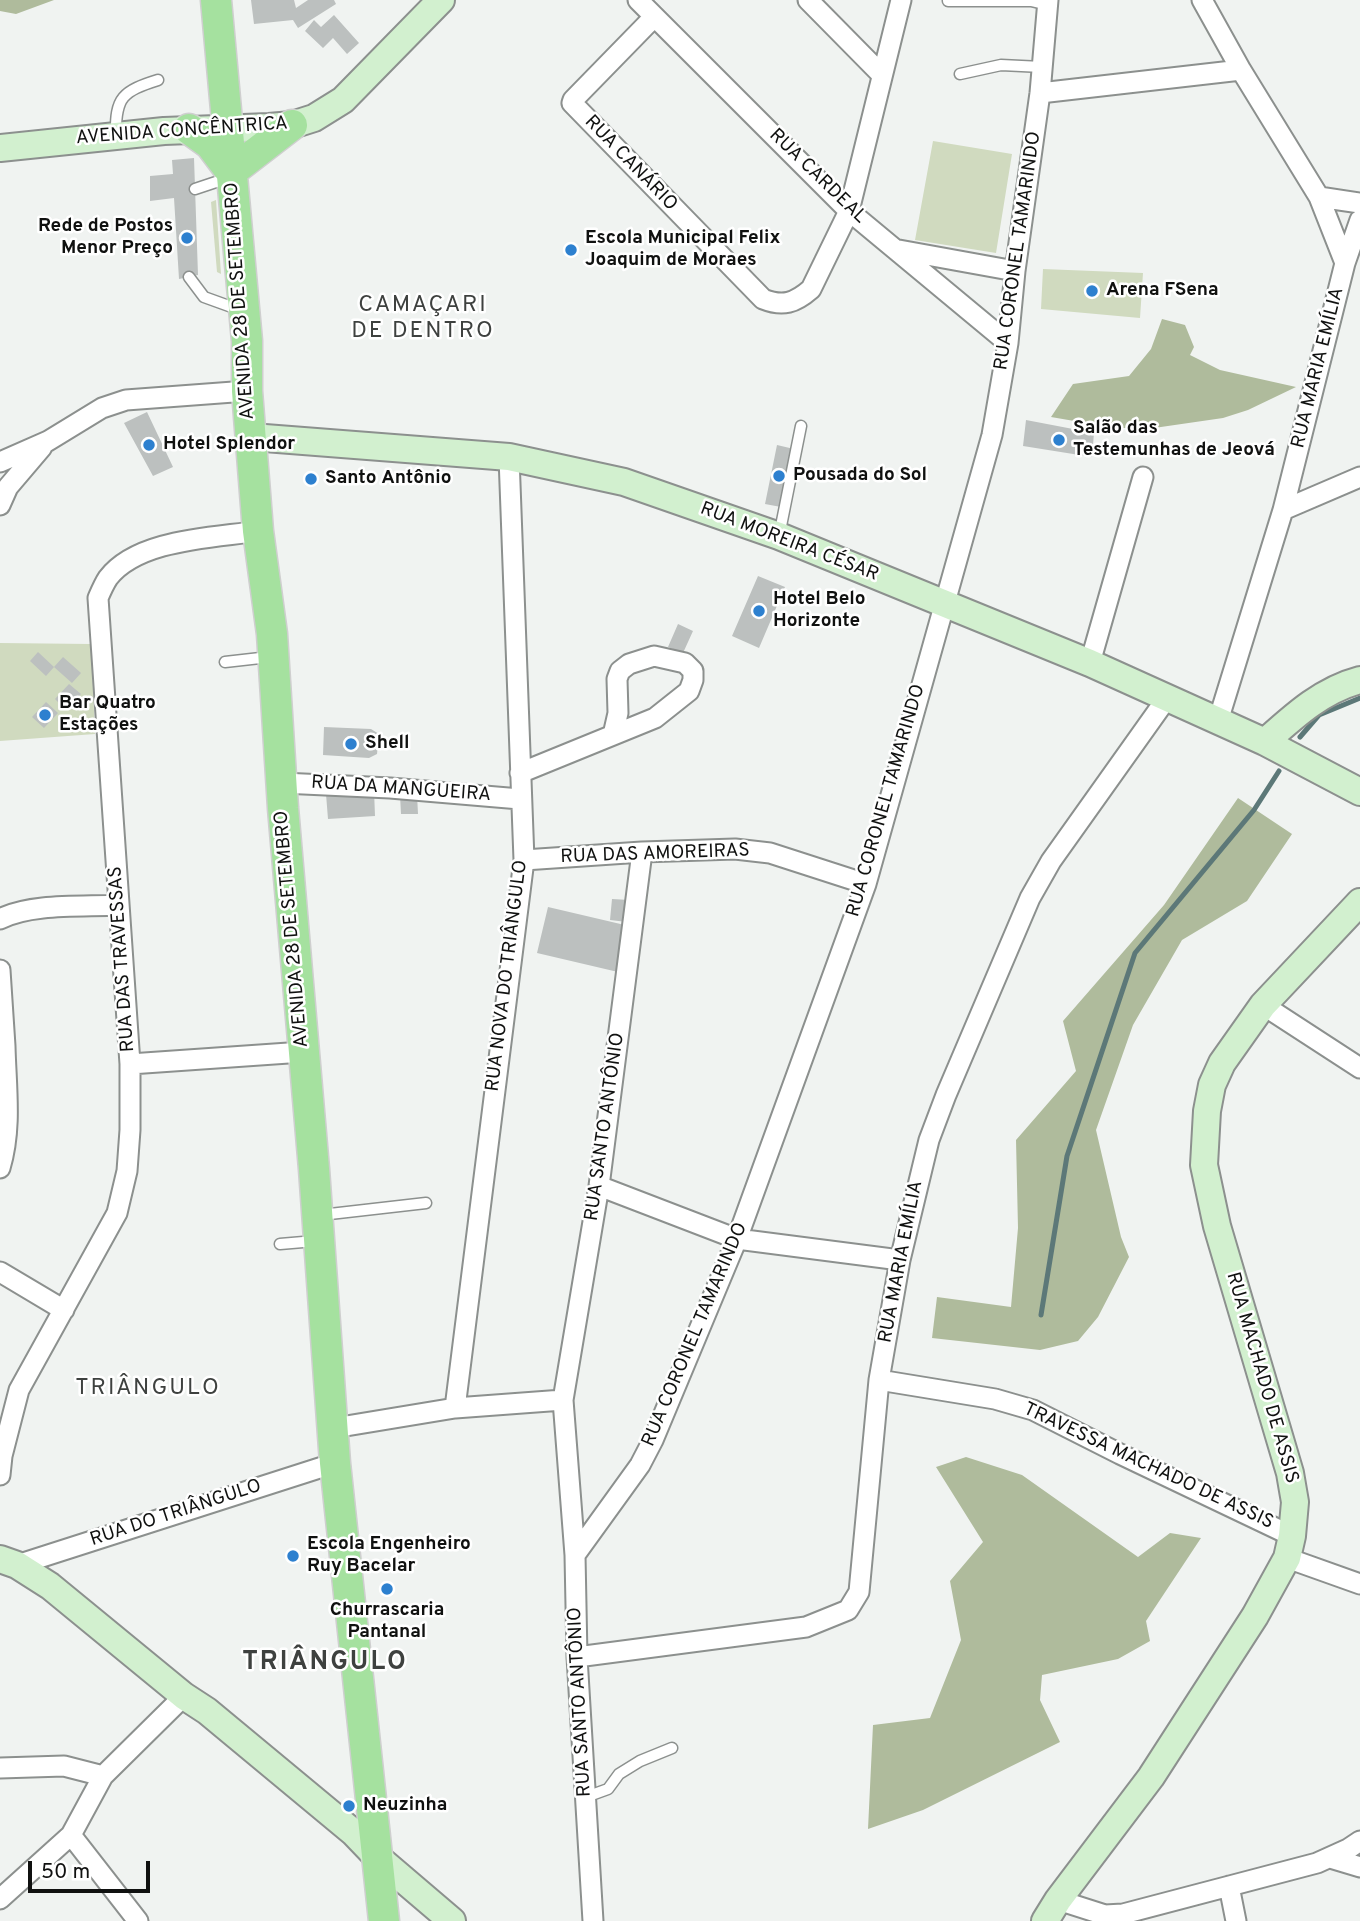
<!DOCTYPE html>
<meta charset="utf-8">
<style>
body{margin:0}
#map{position:relative;width:1360px;height:1921px;overflow:hidden;background:#f0f3f1;font-family:Overpass,sans-serif}
canvas{display:block}
.scale{position:absolute;left:28px;top:1861px;width:122px;height:32px;box-sizing:border-box;border:4px solid #101110;border-top:0;padding-left:9px;font-size:21px;line-height:24px;white-space:nowrap;color:#101110;-webkit-text-stroke:5px #fff;paint-order:stroke}
</style>
<div id="map">
<canvas width="1360" height="1921"></canvas>
<div class="scale">50 m</div>
</div>
<script>
const ctx = document.querySelector('canvas').getContext('2d');
ctx.lineJoin = 'round';
function paint(path, color) { ctx.fillStyle = color; ctx.fill(path, 'evenodd'); }
function strokePath(path, color, width, dash) { ctx.strokeStyle = color; ctx.lineWidth = width; ctx.lineCap = dash ? 'butt' : 'round'; ctx.setLineDash(dash || []); ctx.stroke(path); }
function drawText(font, color, halo, rows, align = 'center') {
  ctx.font = font + ' Overpass,sans-serif'; ctx.lineWidth = 5; ctx.setLineDash([]); ctx.textBaseline = 'middle'; ctx.strokeStyle = halo; ctx.fillStyle = color; for (const [text, x, y, turn = 0] of rows) {
    ctx.save(); ctx.translate(x, y); ctx.rotate((+turn || 0) * Math.PI / 180); ctx.textAlign = isNaN(turn) ? turn : align; if (halo) ctx.strokeText(text, 0, 0); ctx.fillText(text, 0, 0); ctx.restore();
  }
}
const green = new Path2D(`
 M933 141 1012 154 996 253 915 240Z
 M216 200 221 274 217 272 211 202Z
 M1043 269 1143 273 1140 318 1041 309Z
 M0 643 91 644 95 734 0 741Z`);
const forest = new Path2D(`
 M0 0H54L16 14 0 11Z
 M1162 319 1185 325 1194 347 1190 355 1220 370 1296 387 1248 410 1223 418 1154 428H1115L1051 417 1073 384 1129 376 1151 349Z
 M1238 798 1292 834 1247 901 1182 940 1133 1025 1096 1130 1121 1237 1129 1257 1098 1317 1078 1341 1040 1350 932 1338 937 1297 1011 1307 1018 1228 1016 1140 1076 1071 1063 1021 1164 905Z
 M966 1457 1022 1475 1138 1557 1170 1533 1201 1538 1146 1621 1150 1641 1118 1659 1042 1675 1040 1700 1060 1742 923 1810 868 1829 873 1725 930 1718 961 1640 950 1581 983 1542 936 1467Z`);
const stream = new Path2D(`
 M1300 737 1319 715 1360 698
 M1041 1315 1067 1156 1135 953 1254 810 1279 771`);
const building = new Path2D(`
 M251 0H294L296 8 308 0H334L336 4 298 28 293 20 254 24Z
 M334 15 359 43 347 54 333 38 323 48 305 31 314 20 321 27Z
 M194 158 198 275 179 279 174 198 150 201V176L173 174 172 160Z
 M147 412 173 467 153 476 124 423Z
 M1026 420 1094 433 1092 457 1023 446Z
 M777 445 794 449 781 507 765 504Z
 M758 576 785 587 759 648 732 636Z
 M678 624 693 631 683 653 668 647Z
 M38 652 54 667 46 676 30 661Z
 M63 657 81 673 72 683 54 667Z
 M69 684 81 694 65 709 55 699Z
 M46 702 58 713 44 728 32 717Z
 M324 727 371 729 379 734 377 754 369 758 323 755Z
 M374 790 375 816 328 819 326 794Z
 M417 794 418 814H401L400 795Z
 M612 899 629 900 627 922 610 920Z
 M548 907 629 926 618 972 537 953Z`);
const lane = new Path2D(`
 M948 1H1031L1048 5
 M960 74 1001 65 1042 67
 M116 135C115 97 123 91 158 80
 M195 189 228 178
 M189 277 204 297 240 310
 M779 536 801 426
 M225 662 269 657
 M321 1215 426 1203
 M280 1244 315 1241
 M586 1797 608 1789 619 1774 640 1761 672 1748`);
const street = new Path2D(`
 M638 0 849 211 1008 343
 M808 0 882 75
 M1202 0 1241 70 1319 197 1345 263 1283 510 1218 721
 M654 17 573 100 572 103 763 299C783 307 795 303 811 289L849 211 901 0
 M1040 93 1241 70
 M1319 197 1360 203
 M899 250 1015 271
 M1345 263 1360 220
 M0 462 48 441 102 408 126 400 247 391
 M0 505 8 487 42 447
 M1283 510 1360 477
 M1090 663 1143 477
 M520 773 655 718 689 691 693 680V671L685 663 654 656 629 664 620 671 617 679 618 713 613 735
 M282 783 390 788 520 799
 M524 860 642 852 735 849 770 853 866 884
 M0 919C31 903 83 907 119 905
 M0 970 5 1046
 M1263 1005 1360 1068
 M0 1040 5 1046C6 1087 12 1128 0 1168
 M130 1064 303 1052
 M599 1186 737 1239 900 1260
 M0 1272 64 1310
 M879 1380 995 1399 1033 1410 1120 1454 1292 1536
 M455 1408 524 860 509 457
 M334 1428 455 1408 563 1400
 M0 1475 2 1456 19 1390 117 1213 127 1171 130 1130V1064L98 598C101 591 104 584 108 578 138 539 213 538 258 531
 M575 1555 640 1465 653 1440 737 1239 866 884 992 435 1008 343 1015 271 1040 93 1048 0
 M1287 1558 1360 1584
 M17 1565 335 1463
 M577 1657 806 1627 848 1610 859 1592 879 1380 900 1260 929 1140 946 1095 1030 898 1051 861 1167 698
 M0 1768 64 1766 103 1776
 M71 1835 138 1921
 M1330 1858 1360 1867
 M1229 1886 1236 1921
 M0 1899 71 1835 103 1776 184 1696
 M1058 1900 1105 1915 1123 1914 1317 1863 1348 1849 1360 1841
 M593 1921 577 1657 575 1555 563 1400 599 1186 642 852`);
const secondary = new Path2D(`
 M0 148 164 131 269 127 292 125 314 118 343 100 441 0
 M252 437 509 457 624 482 779 536 1090 663 1265 742 1360 792
 M1265 742C1294 716 1322 690 1360 680
 M0 1559 17 1565 50 1586 184 1696 207 1711 354 1833 377 1857 452 1921
 M1045 1921 1058 1900 1151 1777 1255 1616 1287 1558 1292 1536 1295 1502 1290 1473 1217 1226 1204 1165 1207 1111 1212 1085 1222 1063 1263 1005 1360 902`);
const primary = new Path2D(`
 M216 0 247 341V391L258 531 272 634 283 808 314 1169 335 1463 384 1921
 M189 129 210 144 231 172 292 125`);
const markers = [
 [187,238,7,"#2d80cf"],
 [571,250,7,"#2d80cf"],
 [1092,291,7,"#2d80cf"],
 [1059,440,7,"#2d80cf"],
 [149,445,7,"#2d80cf"],
 [779,476,7,"#2d80cf"],
 [311,479,7,"#2d80cf"],
 [759,611,7,"#2d80cf"],
 [45,715,7,"#2d80cf"],
 [351,744,7,"#2d80cf"],
 [293,1556,7,"#2d80cf"],
 [387,1589,7,"#2d80cf"],
 [349,1806,7,"#2d80cf"]
];
const streetNames = [
 ["AVENIDA CONCÊNTRICA",182,132,-4],
 ["RUA CANÁRIO",630,164,46],
 ["RUA CARDEAL",817,177,44],
 ["RUA CORONEL TAMARINDO",1019,251,-82],
 ["AVENIDA 28 DE SETEMBRO",241,301,-94],
 ["RUA MARIA EMÍLIA",1319,368,-76],
 ["RUA MOREIRA CÉSAR",789,543,21],
 ["RUA DA MANGUEIRA",401,790,4],
 ["RUA CORONEL TAMARINDO",887,801,-74],
 ["RUA DAS AMOREIRAS",655,855,-2],
 ["AVENIDA 28 DE SETEMBRO",293,929,-95],
 ["RUA DAS TRAVESSAS",123,959,-94],
 ["RUA NOVA DO TRIÂNGULO",508,976,-83],
 ["RUA SANTO ANTÔNIO",606,1127,-82],
 ["RUA MARIA EMÍLIA",902,1262,-79],
 ["RUA CORONEL TAMARINDO",696,1335,-67],
 ["RUA MACHADO DE ASSIS",1261,1378,74],
 ["TRAVESSA MACHADO DE ASSIS",1148,1467,25],
 ["RUA DO TRIÂNGULO",176,1514,-18],
 ["RUA SANTO ANTÔNIO",581,1702,-93]
];
const poiNames = [
 ["Rede de Postos",173,227,"right"],
 ["Menor Preço",173,249,"right"],
 ["Escola Municipal Felix",585,239],
 ["Joaquim de Moraes",585,261],
 ["Arena FSena",1106,291],
 ["Salão das",1073,429],
 ["Testemunhas de Jeová",1073,451],
 ["Hotel Splendor",163,445],
 ["Pousada do Sol",793,476],
 ["Santo Antônio",325,479],
 ["Hotel Belo",773,600],
 ["Horizonte",773,622],
 ["Bar Quatro",59,704],
 ["Estações",59,726],
 ["Shell",365,744],
 ["Escola Engenheiro",307,1545],
 ["Ruy Bacelar",307,1567],
 ["Churrascaria",387,1611,"center"],
 ["Pantanal",387,1633,"center"],
 ["Neuzinha",363,1806]
];
const quarterNames = [
 ["CAMAÇARI",423,306],
 ["DE DENTRO",423,332],
 ["TRIÂNGULO",148,1389]
];
const districtNames = [
 ["TRIÂNGULO",325,1664]
];
paint(green, '#d0dabf');
paint(forest, '#afbb9c');
strokePath(stream, '#5c7878', 5);
paint(building, '#bcc0bf');
strokePath(lane, '#8c908e', 13);
strokePath(street, '#8c908e', 23);
strokePath(secondary, '#8c908e', 30);
strokePath(primary, '#cfcfcf', 33);
strokePath(lane, '#fff', 10);
strokePath(street, '#fff', 19);
strokePath(secondary, '#d2f0cf', 26);
strokePath(primary, '#a5e19f', 30);
for (const [x, y, r, color] of markers) { const dot = new Path2D(); dot.arc(x, y, r, 0, 2 * Math.PI); ctx.fillStyle = color; ctx.fill(dot); strokePath(dot, '#fff', 2.5); }
drawText('19px', '#101110', '#fff', streetNames);
drawText('bold 19px', '#101110', '#fff', poiNames, 'left');
ctx.letterSpacing = '2px';
drawText('23px', '#3e413f', '#fff', quarterNames);
ctx.letterSpacing = '0px';
ctx.letterSpacing = '2px';
drawText('bold 26px', '#3e413f', '#fff', districtNames);
ctx.letterSpacing = '0px';
</script>
